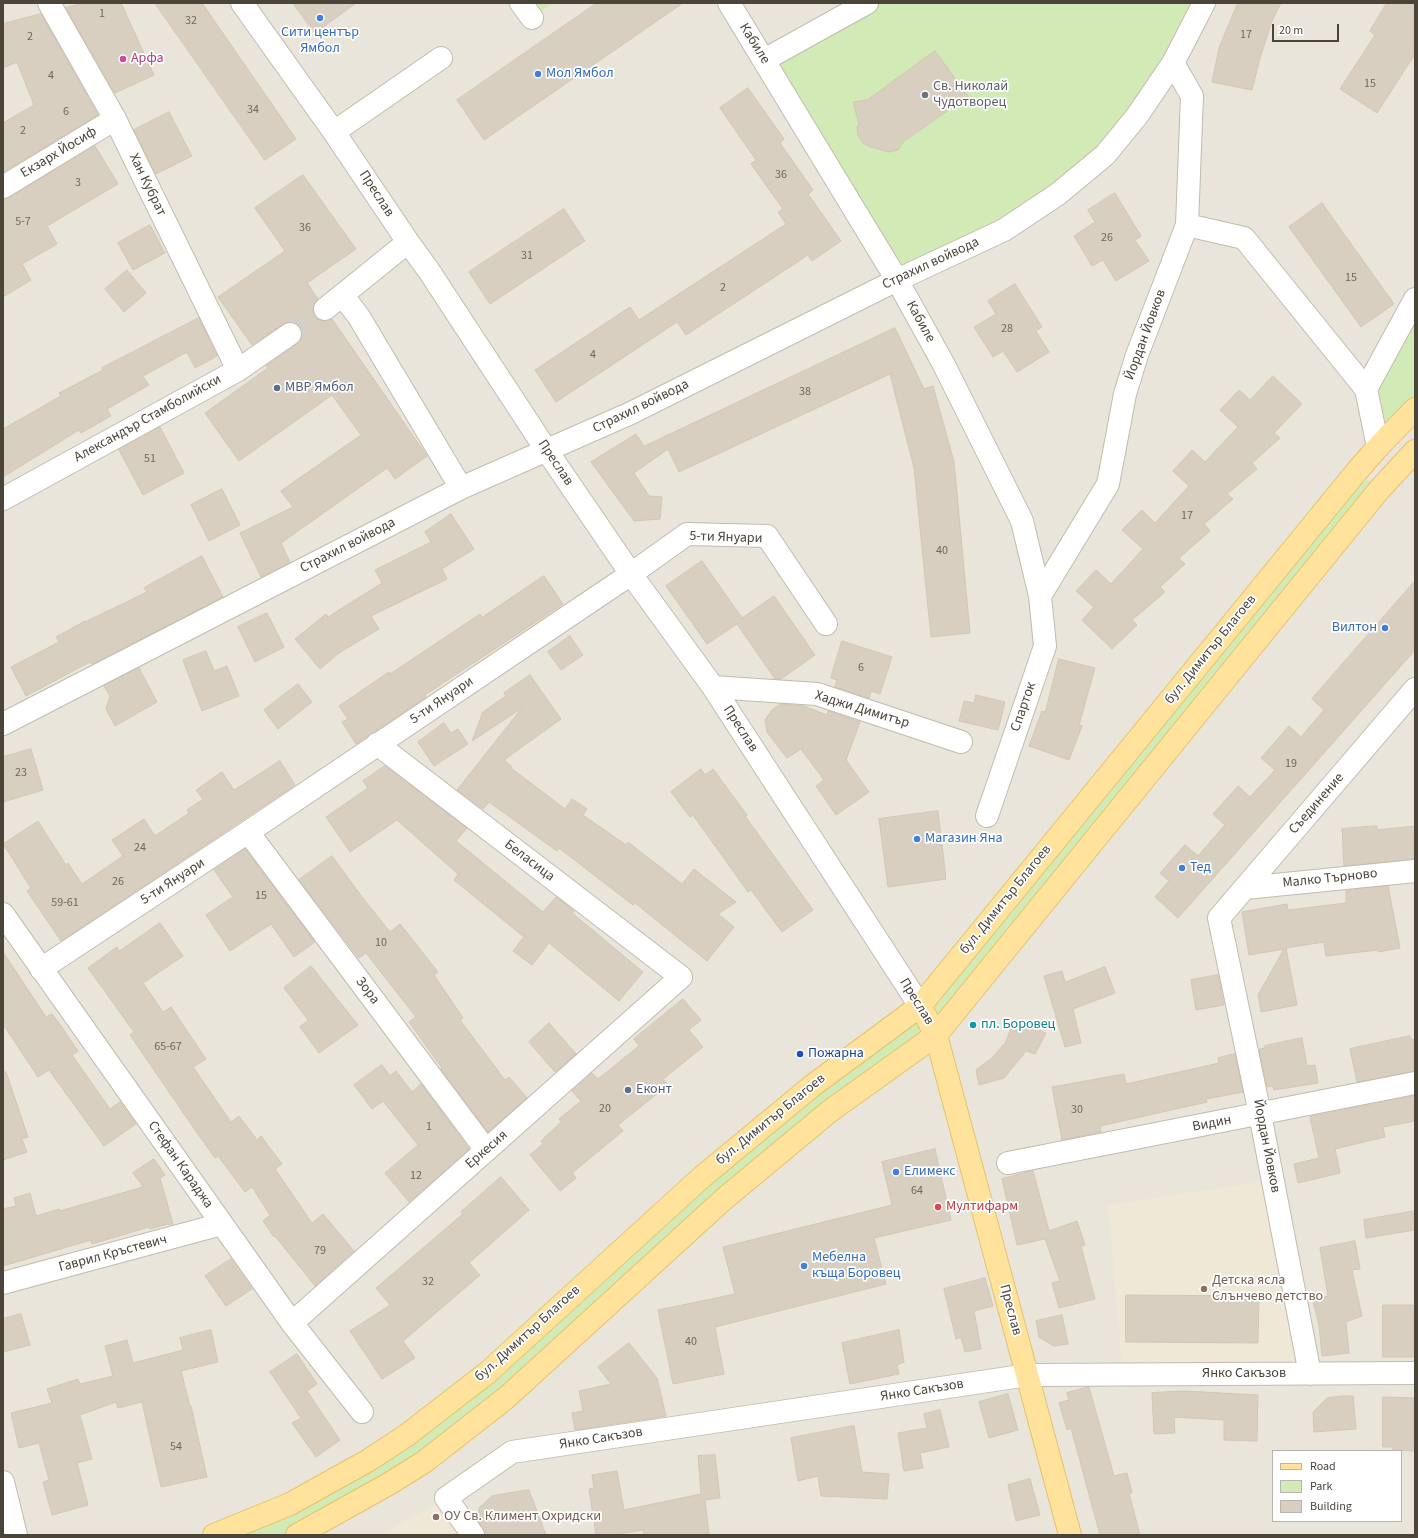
<!DOCTYPE html>
<meta charset="utf-8">
<style>
body{margin:0}
#map{position:relative;width:1418px;height:1538px;overflow:hidden;background:#f6f3ec;font-family:"Source Sans 3",sans-serif}
canvas{display:block}
.frame{position:absolute;inset:0;border:4px solid #4b4439;pointer-events:none}
.legend{position:absolute;left:1272px;top:1450px;width:130px;height:72px;box-sizing:border-box;background:#fff;border:1px solid #b7b4b0;margin:0;padding:5px 7px;list-style:none;font-size:12px;color:#4b4439}
.legend li{display:flex;align-items:center;gap:8px;height:20px}
.legend b{width:20px;border:1px solid #b7b4b0}
.scale{position:absolute;left:1272px;top:24px;width:67px;height:18px;box-sizing:border-box;border:2px solid #4b4439;border-top:0;padding-left:5px;font-size:12px;line-height:14px;white-space:nowrap;color:#4b4439;-webkit-text-stroke:3px #fff;paint-order:stroke}
</style>
<div id="map">
<canvas width="1418" height="1538"></canvas>
<div class="frame"></div>
<ul class="legend">
<li><b style="height:5px;background:#ffe39c"></b>Road</li>
<li><b style="height:11px;background:#d2eab5"></b>Park</li>
<li><b style="height:11px;background:#d8cfc1"></b>Building</li>
</ul>
<div class="scale">20 m</div>
</div>
<script>
const ctx = document.querySelector('canvas').getContext('2d');
ctx.lineJoin = 'round';
function paint(path, color) { ctx.fillStyle = color; ctx.fill(path, 'evenodd'); }
function strokePath(path, color, width, dash) { ctx.strokeStyle = color; ctx.lineWidth = width; ctx.lineCap = dash ? 'butt' : 'round'; ctx.setLineDash(dash || []); ctx.stroke(path); }
function drawText(font, color, halo, rows, align = 'center') {
  ctx.font = font + ' "Source Sans 3",sans-serif'; ctx.lineWidth = 3.5; ctx.setLineDash([]); ctx.textBaseline = 'middle'; ctx.strokeStyle = halo; ctx.fillStyle = color; for (const [text, x, y, turn = 0] of rows) {
    ctx.save(); ctx.translate(x, y); ctx.rotate((+turn || 0) * Math.PI / 180); ctx.textAlign = isNaN(turn) ? turn : align; if (halo) ctx.strokeText(text, 0, 0); ctx.fillText(text, 0, 0); ctx.restore();
  }
}
const residential = new Path2D(`
 M3 3H1415V1535H3ZM1273 1451H1401V1521H1273Z`);
const education = new Path2D(`
 M1272 1180 1310 1374H1123L1108 1205Z
 M446 1498 472 1535H381Z`);
const green = new Path2D(`
 M521 3H553L532 18Z
 M867 3H1204L1173 63 1058 194 897 280 764 60Z
 M1415 299V409L1378 447 1366 389Z
 M1357 471 1379 490 936 1035 830 1111 506 1398 297 1535H214L369 1460 920 1006Z`);
const building = new Path2D(`
 M83 3H121L154 75 115 93 66 8Z
 M155 3H202L296 139 265 160Z
 M293 3H356L315 33Z
 M597 3H683L484 140 457 100Z
 M1238 3H1281L1272 21 1260 58 1252 90 1212 82 1219 48Z
 M1387 3H1415V54L1377 113 1340 89 1375 35 1370 31Z
 M41 14 98 115 3 172V123L34 105 17 62 3 68V24Z
 M935 51 968 96 903 142 898 150 889 152 870 147 863 143 858 136 857 127 859 124 853 102 867 100Z
 M748 88 784 139 780 143 813 190 808 194 841 241 812 261 808 255 686 335 677 322 556 402 535 370 630 307 639 320 786 224 778 212 783 209 751 164 756 160 720 108Z
 M169 112 192 156 156 174 134 130Z
 M95 146 118 184 47 226 57 244 22 264 31 280 3 297V199L9 198Z
 M303 175 356 249 307 283 318 299 313 305V311L315 317 321 321H327L332 319 427 456 395 479 387 468 281 543 290 562 261 577 240 533 293 507 281 491 361 435 332 395 239 461 205 413 268 368 266 366 297 344 301 339 302 333 300 327 295 323 289 322 283 324 252 345 218 297 285 251 255 208Z
 M1115 193 1141 236 1135 240 1149 261 1116 281 1103 260 1092 266 1074 236 1095 222 1088 210Z
 M1322 203 1394 304 1361 327 1289 227Z
 M564 209 585 241 490 304 469 272Z
 M150 225 165 253 133 270 118 243Z
 M127 270 146 293 124 312 105 289Z
 M1015 284 1042 327 1036 331 1049 352 1017 372 1003 351 993 357 974 327 996 314 988 301Z
 M199 318 217 356 195 368 187 352 143 376 149 385 107 409 111 416 81 433 79 430 3 477V429L61 396 59 393 103 370 102 368Z
 M895 328 924 389 933 386 954 462 970 633 931 637 914 468 890 374 679 472 668 449 634 473 649 496 662 497 660 519 634 521 591 462 636 434 644 446Z
 M1273 376 1302 404 1274 433 1280 438 1252 463 1257 469 1227 494 1233 499 1204 524 1210 531 1179 558 1185 564 1160 587 1165 592 1132 620 1137 625 1112 649 1082 620 1094 607 1076 591 1096 570 1111 584 1143 549 1122 530 1142 510 1155 523 1189 486 1173 471 1192 450 1205 462 1238 427 1220 410 1239 390 1250 400Z
 M160 427 184 473 143 495 119 450Z
 M222 489 240 525 209 541 191 505Z
 M451 514 474 549 442 569 447 579 371 616 379 629 339 653 320 669 295 639 326 614 328 617 382 583 375 570 431 542 425 532Z
 M202 556 223 597 92 664 90 662 26 696 11 667 59 642 56 637 85 621V622L147 592 144 588Z
 M702 561 742 618 774 596 815 655 781 679H775L737 624 707 644 666 586Z
 M544 576 563 604 425 695 426 697 356 744 342 722 348 719 339 706 389 672 390 674 480 614 482 617Z
 M1415 581V650L1178 918 1155 897 1169 881 1160 873 1185 845 1198 856 1225 825 1213 814 1238 786 1250 797 1275 770 1261 758 1289 726 1301 737 1324 710 1312 699Z
 M267 613 284 647 255 662 238 627Z
 M570 636 583 655 561 670 548 652Z
 M842 641 892 657 880 694 871 691 869 698 835 687 837 680 831 678Z
 M206 651 214 671 227 666 239 696 202 711 183 660Z
 M1059 659 1095 668 1079 725 1082 726 1069 760 1029 746 1042 711 1045 712Z
 M139 668 157 702 115 726 106 709 110 696 104 686Z
 M530 675 561 719 504 760 512 767 511 768 565 809 572 799 587 809 583 815 626 845 628 842 682 884 694 869 736 902 718 914 734 927 707 961 635 903 633 905 559 848 557 851 489 802 483 809 457 790 522 708 472 741 483 712 506 696 504 693Z
 M298 684 312 702 278 729 264 710Z
 M976 695 1005 702 998 730 959 721 964 701 974 703Z
 M781 704 804 706 827 715 828 711 860 722 846 760 869 792 836 815 816 786 824 780 801 749 787 758 767 732 765 720 772 710Z
 M444 723 451 733 458 729 468 744 434 766 418 742Z
 M31 749 43 790 3 802V757Z
 M280 761 295 785 61 941 27 891 31 888 3 844 38 821 66 865 68 863 82 884 123 856 112 840 144 819 155 836 189 813 187 810 203 799 196 790 222 772 234 790Z
 M385 766 467 828 456 841 543 912 556 897 574 911 572 913 643 972 619 1001 549 943 532 965 513 951 524 937 454 880 458 874 397 820 350 852 326 817 368 788 363 781Z
 M701 769 705 775 713 769 747 815 745 816 813 910 782 932 751 890 748 892 693 815 690 817 671 792Z
 M938 811 946 879 888 887 879 819Z
 M1377 826V830L1415 826V859L1344 866 1342 829Z
 M245 849 315 942 294 957 271 924 230 951 206 915 233 897 214 870Z
 M332 856 362 897 390 932 400 924 438 972 434 975 463 1018 460 1020 505 1080 509 1077 527 1098 488 1132 441 1069 442 1068 409 1022 416 1017 366 953 359 958 299 880Z
 M1388 886 1400 948 1378 952V950L1326 956 1324 942 1286 948 1297 1005 1261 1012 1258 995 1284 949 1249 955 1242 912 1287 904 1288 910 1346 903V890Z
 M160 923 183 956 143 983 163 1012 171 1007 206 1059 193 1067 231 1122 239 1116 257 1140 261 1136 282 1164 275 1169 312 1223 323 1214 354 1251 315 1286 275 1236 274 1237 263 1221 270 1215 252 1187 245 1192 218 1156 215 1158 195 1130 130 1035 134 1032 88 968 117 947 119 951Z
 M3 952 46 1017 52 1014 59 1023 78 1051 72 1055 110 1109 120 1102 136 1124 104 1146 49 1070 38 1077 3 1024Z
 M311 966 358 1025 319 1053 300 1027 308 1020 284 988Z
 M1105 967 1115 993 1073 1009 1081 1043 1065 1047 1044 976 1062 971 1065 982Z
 M1218 975 1224 1005 1196 1010 1191 980Z
 M683 999 701 1020 689 1030 703 1047 663 1079 668 1085 618 1125 623 1131 572 1173 576 1178 560 1191 530 1155 543 1144 541 1141 561 1122 559 1119 581 1101 572 1091 592 1073 598 1079 639 1046 634 1039Z
 M1015 1020 1046 1033 1035 1054 1026 1051 1004 1078 979 1085 976 1070 992 1058 1005 1043Z
 M549 1023 576 1054 555 1072 529 1042Z
 M1410 1036 1411 1040 1415 1039V1071L1357 1082 1350 1049Z
 M1302 1038 1307 1066 1315 1065 1318 1083 1274 1090 1273 1086 1267 1087 1259 1049 1265 1048V1046Z
 M1235 1054 1243 1092 1206 1099 1207 1102 1100 1126 1101 1132 1062 1140 1052 1087 1124 1074 1126 1084 1219 1063 1218 1058Z
 M382 1065 390 1076 396 1071 412 1092 421 1084 469 1149 409 1202 385 1173 418 1145 383 1101 372 1109 354 1085Z
 M6 1072 28 1137 22 1139 27 1152 3 1160V1073Z
 M1415 1096V1121L1383 1127 1385 1137 1335 1149 1340 1173 1298 1183 1294 1164 1319 1158 1310 1117Z
 M935 1149 951 1220 874 1238 886 1284 715 1327 724 1374 673 1384 658 1310 735 1294 723 1247 892 1205 882 1162Z
 M154 1159 165 1175 160 1178 173 1224 169 1225 168 1224 150 1229 149 1227 92 1244 91 1240 3 1266V1209L16 1206 14 1198 30 1193 36 1216 59 1209 60 1211 143 1187 133 1173Z
 M1033 1171 1049 1231 1077 1221 1085 1245 1081 1246 1095 1299 1059 1308 1052 1283 1060 1281 1045 1239 1017 1245 1002 1179Z
 M501 1177 529 1210 469 1263 480 1275 403 1341 415 1358 382 1379 350 1331 390 1305 376 1288 463 1214 461 1212Z
 M1415 1211V1230L1366 1238 1364 1220Z
 M1355 1241 1360 1269 1352 1270 1362 1316 1346 1322 1349 1353 1322 1356 1319 1325 1313 1300 1328 1296 1320 1248Z
 M231 1259 252 1289 226 1306 205 1276Z
 M985 1278 993 1306 974 1311 981 1349 965 1352 961 1337 956 1339 944 1289Z
 M1126 1295 1259 1296 1258 1343 1126 1342Z
 M1383 1305H1415V1357H1383Z
 M21 1314 30 1345 3 1352V1319Z
 M1062 1315 1068 1344 1054 1346 1039 1337 1036 1321Z
 M211 1330 218 1362 181 1371 190 1406H191L207 1477 161 1487 142 1402 118 1408 116 1402 80 1415 92 1459 77 1463 88 1505 52 1515 43 1482 49 1480 39 1443 19 1448 11 1413 52 1403 47 1389 78 1379 80 1384 113 1376 105 1346 127 1340 133 1363 183 1350 180 1338Z
 M899 1330 904 1362 897 1365 899 1374 850 1384 842 1343Z
 M629 1343 657 1378 666 1416 575 1430 572 1413 583 1411 579 1391 611 1384 598 1367Z
 M297 1354 317 1384 307 1391 340 1440 316 1457 292 1423 301 1418 270 1372Z
 M1089 1387 1114 1476 1127 1473 1132 1493H1129L1140 1535H1100L1071 1428 1067 1430 1059 1403 1069 1400 1067 1393Z
 M1184 1391 1258 1395 1257 1441 1224 1440V1420L1174 1417 1175 1433 1154 1434 1152 1393Z
 M1008 1394 1018 1430 989 1438 979 1402Z
 M1343 1396H1353L1356 1429 1314 1432 1313 1412 1327 1398Z
 M1383 1397 1415 1398V1451L1393 1450V1447H1383Z
 M940 1410 949 1447 920 1453 923 1468 904 1471 898 1433 927 1428 924 1414Z
 M854 1426 862 1472 889 1474 887 1499 821 1496 818 1476 798 1481 791 1438Z
 M715 1455 720 1498 705 1500 709 1535H644L643 1530 612 1535H596L589 1489 594 1488 592 1475 617 1471 624 1510 701 1494 698 1456Z
 M1030 1479 1040 1515 1016 1521 1008 1485Z
 M529 1490 546 1535H486L479 1522V1508L492 1496Z`);
const minorTunnel = new Path2D(`
 M290 334 325 309`);
const minor = new Path2D(`
 M49 3 115 119 238 370
 M242 3 334 132 408 242 429 271 547 451 631 574 713 687 920 1006
 M521 3 532 18
 M729 3 897 280 943 363 1022 521 1040 596 1045 646 987 816
 M764 60 867 3
 M334 132 441 58
 M3 187 115 119
 M1187 225 1244 238 1366 389
 M343 296 359 317 461 488
 M325 309 408 242
 M1378 447 1366 389 1415 299
 M3 499 238 370 290 334
 M1040 596 1108 484 1125 394 1137 355 1187 225 1192 96 1173 63
 M713 687 817 694 961 742
 M3 724 461 488 631 413 897 280 1004 230 1058 194 1105 155 1137 116 1173 63 1204 3
 M248 832 486 1150
 M1245 888 1415 871
 M3 914 292 1323 362 1412
 M41 969 248 832 631 574 687 534 767 536 826 624
 M1008 1163 1415 1083
 M3 1283 222 1224
 M292 1323 681 977 377 744
 M1310 1374 1260 1114 1219 918 1415 689
 M3 1482 16 1535
 M473 1535 446 1498 512 1452 1028 1375 1415 1373`);
const major = new Path2D(`
 M920 1006 936 1035 1070 1535
 M214 1535 290 1504 369 1460 407 1435 487 1373 702 1177 812 1086 920 1006 1357 471 1378 447 1415 409
 M297 1535 387 1485 424 1462 506 1398 724 1199 830 1111 936 1035 1379 490 1415 451`);
const markers = [
 [320,18,4,"#3f7fe0"],
 [123,59,4,"#d1479c"],
 [538,74,4,"#3f7fe0"],
 [925,95,4,"#6b7280"],
 [277,388,4,"#5c6f8a"],
 [1385,628,4,"#3f7fe0"],
 [917,839,4,"#3f7fe0"],
 [1182,868,4,"#3f7fe0"],
 [973,1025,4,"#0f9aa8"],
 [800,1054,4,"#1a4fb4"],
 [628,1090,4,"#5c6f8a"],
 [896,1172,4,"#3f7fe0"],
 [938,1207,4,"#e0444e"],
 [804,1266,4,"#3f7fe0"],
 [1204,1289,4,"#8d6e63"],
 [436,1517,4,"#8d6e63"]
];
const numberNames = [
 ["1",102,14],
 ["32",191,21],
 ["17",1246,35],
 ["2",30,37],
 ["4",51,76],
 ["15",1370,84],
 ["34",253,110],
 ["6",66,112],
 ["2",23,131],
 ["36",781,175],
 ["3",78,183],
 ["5-7",23,222],
 ["36",305,228],
 ["26",1107,238],
 ["31",527,256],
 ["15",1351,278],
 ["2",723,288],
 ["28",1007,329],
 ["4",593,355],
 ["38",805,392],
 ["51",150,459],
 ["17",1187,516],
 ["40",942,551],
 ["6",861,668],
 ["19",1291,764],
 ["23",21,773],
 ["24",140,848],
 ["26",118,882],
 ["15",261,896],
 ["59-61",65,903],
 ["10",381,943],
 ["65-67",168,1047],
 ["20",605,1109],
 ["30",1077,1110],
 ["1",429,1127],
 ["12",416,1176],
 ["64",917,1191],
 ["79",320,1251],
 ["32",428,1282],
 ["40",691,1342],
 ["54",176,1447]
];
const shopNames = [
 ["Сити център",320,33,"center"],
 ["Ямбол",320,49,"center"],
 ["Мол Ямбол",546,74],
 ["Вилтон",1377,628,"right"],
 ["Магазин Яна",925,839],
 ["Тед",1190,868],
 ["Елимекс",904,1172],
 ["Мебелна",812,1258],
 ["къща Боровец",812,1274]
];
const streetNames = [
 ["Кабиле",754,44,58],
 ["Екзарх Йосиф",59,153,-31],
 ["Хан Кубрат",147,185,64],
 ["Преслав",376,194,57],
 ["Страхил войвода",931,264,-25],
 ["Кабиле",920,322,61],
 ["Йордан Йовков",1146,335,-70],
 ["Страхил войвода",641,407,-26],
 ["Александър Стамболийски",148,419,-29],
 ["Преслав",555,463,56],
 ["5-ти Януари",726,538,2],
 ["Страхил войвода",348,546,-27],
 ["бул. Димитър Благоев",1211,650,-51],
 ["5-ти Януари",442,701,-34],
 ["Спарток",1024,707,-71],
 ["Хаджи Димитър",862,710,17],
 ["Преслав",740,729,57],
 ["Съединение",1317,804,-49],
 ["Беласица",529,861,37],
 ["Малко Търново",1330,879,-6],
 ["5-ти Януари",173,882,-33],
 ["бул. Димитър Благоев",1006,900,-51],
 ["Зора",367,991,53],
 ["Преслав",916,1002,58],
 ["бул. Димитър Благоев",771,1120,-39],
 ["Видин",1212,1124,-11],
 ["Йордан Йовков",1266,1146,79],
 ["Еркесия",487,1150,-41],
 ["Стефан Караджа",180,1165,55],
 ["Гаврил Кръстевич",113,1254,-15],
 ["Преслав",1010,1310,75],
 ["бул. Димитър Благоев",528,1334,-42],
 ["Янко Сакъзов",1244,1374],
 ["Янко Сакъзов",922,1391,-9],
 ["Янко Сакъзов",601,1439,-9]
];
const hotelNames = [
 ["Арфа",131,59]
];
const worshipNames = [
 ["Св. Николай",933,87],
 ["Чудотворец",933,103]
];
const serviceNames = [
 ["МВР Ямбол",285,388],
 ["Еконт",636,1090]
];
const cultureNames = [
 ["пл. Боровец",981,1025]
];
const transitNames = [
 ["Пожарна",808,1054]
];
const healthNames = [
 ["Мултифарм",946,1207]
];
const educationNames = [
 ["Детска ясла",1212,1281],
 ["Слънчево детство",1212,1297],
 ["ОУ Св. Климент Охридски",444,1517]
];
paint(residential, '#eae5da');
paint(education, '#efe8d6');
paint(green, '#d2eab5');
paint(building, '#d8cfc1');
strokePath(building, '#d3c7b4', 1);
strokePath(minorTunnel, '#d4d0c8', 22, [22, 11]);
strokePath(minor, '#c2bbae', 24);
strokePath(major, '#e6c16a', 24);
strokePath(minor, '#fff', 22);
strokePath(major, '#ffe39c', 22);
for (const [x, y, r, color] of markers) { const dot = new Path2D(); dot.arc(x, y, r, 0, 2 * Math.PI); ctx.fillStyle = color; ctx.fill(dot); strokePath(dot, '#fff', 1.5); }
drawText('12px', '#6e675b', null, numberNames);
drawText('14px', '#366cbe', '#fff', shopNames, 'left');
drawText('14px', '#4b4439', '#fff', streetNames);
drawText('14px', '#b23c85', '#fff', hotelNames, 'left');
drawText('14px', '#5b616d', '#fff', worshipNames, 'left');
drawText('14px', '#4e5e75', '#fff', serviceNames, 'left');
drawText('14px', '#0d838f', '#fff', cultureNames, 'left');
drawText('14px', '#164399', '#fff', transitNames, 'left');
drawText('14px', '#be3a42', '#fff', healthNames, 'left');
drawText('14px', '#785e54', '#fff', educationNames, 'left');
</script>
